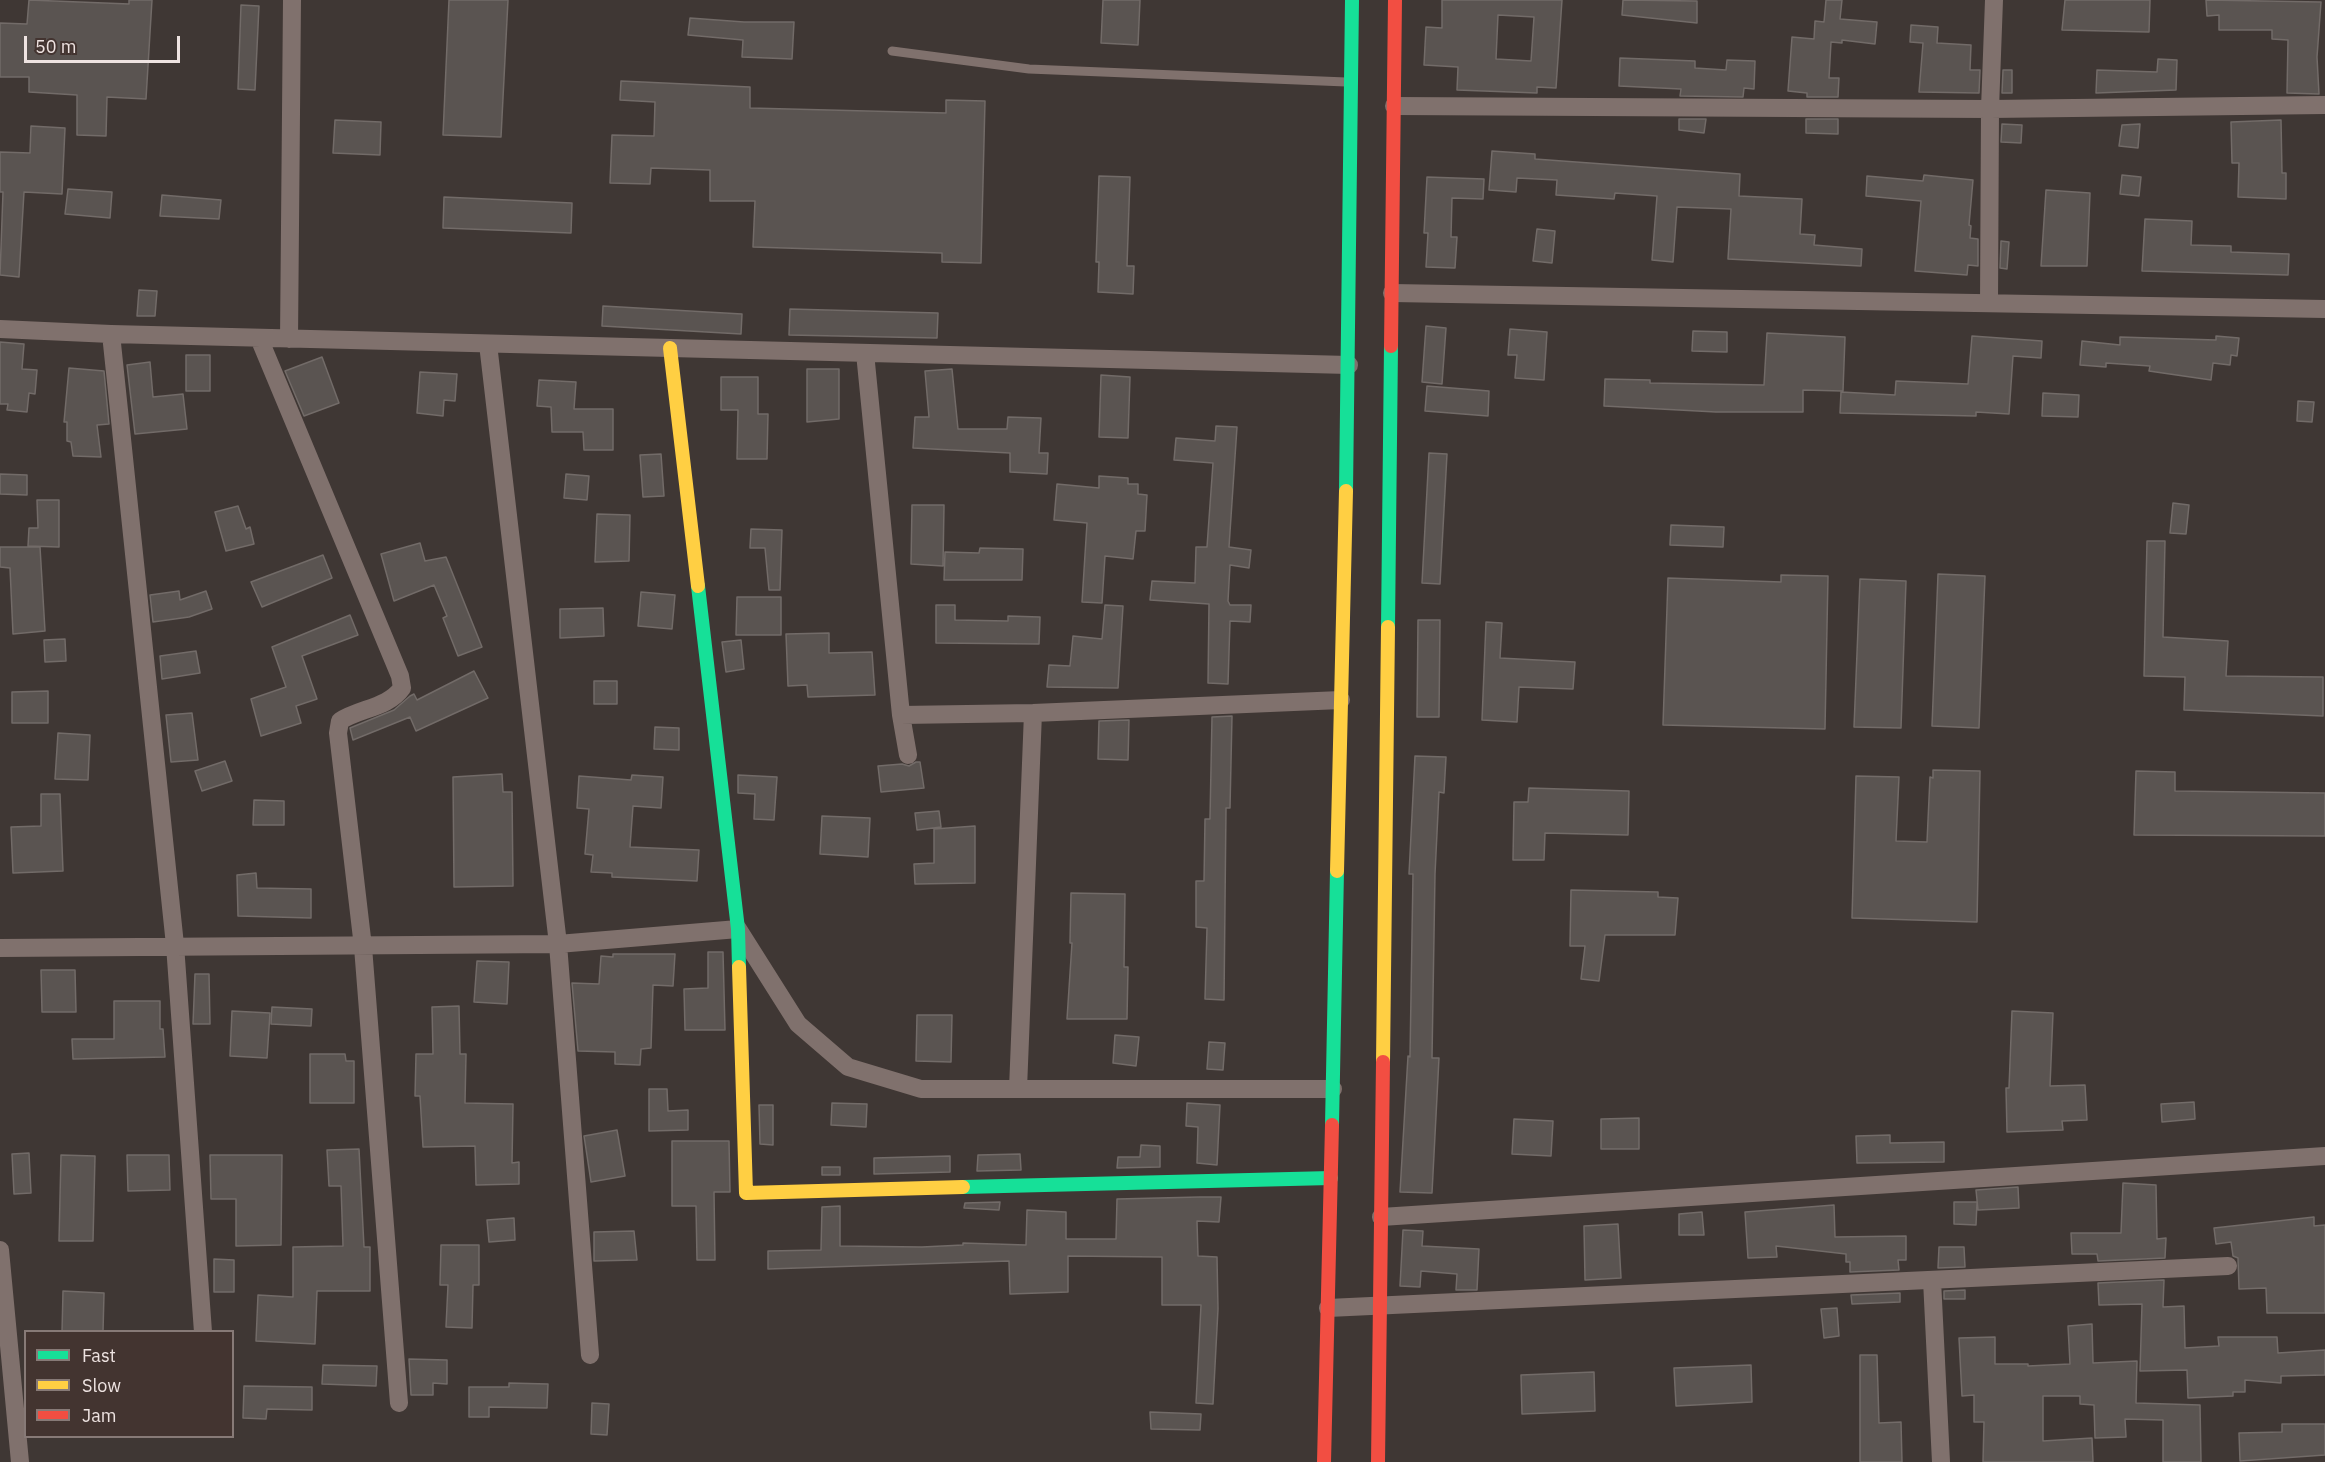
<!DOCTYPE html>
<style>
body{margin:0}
#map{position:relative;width:2325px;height:1462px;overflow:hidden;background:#3f3734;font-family:"IBM Plex Sans",sans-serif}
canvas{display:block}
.legend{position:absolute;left:24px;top:1330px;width:210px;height:108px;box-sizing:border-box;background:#433430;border:2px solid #877a77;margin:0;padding:8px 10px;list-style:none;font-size:18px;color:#eee3e1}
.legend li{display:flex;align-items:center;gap:12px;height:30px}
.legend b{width:30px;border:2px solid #877a77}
.scale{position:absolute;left:24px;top:36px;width:156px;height:27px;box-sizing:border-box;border:3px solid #eee3e1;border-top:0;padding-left:8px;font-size:18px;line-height:21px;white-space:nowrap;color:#eee3e1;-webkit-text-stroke:4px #433430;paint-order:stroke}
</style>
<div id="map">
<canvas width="2325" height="1462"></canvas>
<ul class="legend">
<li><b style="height:8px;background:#16e098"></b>Fast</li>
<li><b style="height:8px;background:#ffcf43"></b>Slow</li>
<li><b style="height:8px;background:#f24e42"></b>Jam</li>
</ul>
<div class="scale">50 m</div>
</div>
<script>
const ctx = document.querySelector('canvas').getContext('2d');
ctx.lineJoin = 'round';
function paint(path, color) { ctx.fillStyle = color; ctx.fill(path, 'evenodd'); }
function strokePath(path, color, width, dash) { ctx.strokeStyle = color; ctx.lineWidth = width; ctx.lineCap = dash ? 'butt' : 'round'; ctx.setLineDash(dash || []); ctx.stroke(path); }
const building = new Path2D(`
 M29 0 129 4V0H152L146 99 107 97 106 136 77 135V95L29 92V77H0V23L27 24Z
 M449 0H508L501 137 443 135Z
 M1103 0H1140L1138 45 1101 43Z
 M1442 0H1562L1556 88 1537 87V93L1457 90 1458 67 1424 65 1426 27 1442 28ZM1498 15 1534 17 1531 61 1496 59Z
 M1623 0 1697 1V23L1622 15Z
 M1826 0H1842L1840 19 1877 22 1875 44 1842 40V43L1831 42 1829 78H1839L1838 97H1807V93L1788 91 1792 37 1814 39 1815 21 1824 22Z
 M2065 0H2150L2149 32 2062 30Z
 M2206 0 2321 2 2317 57 2319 94 2287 93 2288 40 2272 39V30H2219V15L2207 16Z
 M241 5 259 6 255 90 238 89Z
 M690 18 744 22H794L792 59 742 57 743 40 688 35Z
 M1911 25 1938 27 1937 43 1971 45 1970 70H1980L1979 93 1919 92 1923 43 1910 42Z
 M1620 58 1695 61V68L1726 70 1727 60 1755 61 1754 89 1744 88 1743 97 1680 96 1681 89 1619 86Z
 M2158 59 2177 60 2176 90 2096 93 2097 70 2157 72Z
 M2003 70H2012V93H2002Z
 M621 81 750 87V108L946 113V100L985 101 981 263 942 262V253L753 247 755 201H710V170L651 168 650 184 610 183 612 135 654 136 655 102 620 100Z
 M1679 119H1706L1704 133 1679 130Z
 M1806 119H1838V134L1806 133Z
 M335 120 381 122 380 155 333 153Z
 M2281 120 2282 173H2286V199L2238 197 2239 163H2232L2231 122Z
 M2002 124 2022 125 2021 143 2001 142Z
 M2140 124 2138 148 2119 146 2122 125Z
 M31 126 65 128 62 194 24 192 19 277 0 275 3 192H0V152L30 153Z
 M1492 151 1535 154V159L1740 174 1739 196 1802 199 1800 234 1815 235 1814 245 1862 249 1861 266 1728 259 1731 209 1677 207 1673 262 1652 260 1657 196 1615 193 1614 199 1556 195 1557 180 1517 178 1516 192 1489 190Z
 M1924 175 1973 180 1969 225 1971 226 1970 238 1978 239V266L1968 265 1967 275 1915 271 1921 201 1866 196 1867 176 1923 181Z
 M2122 175 2141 177 2139 196 2120 194Z
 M1099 176 1130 177 1127 266H1134L1133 294 1098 292 1099 262H1096Z
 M1427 177 1484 179 1483 199 1452 198 1451 237H1457L1455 268 1426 267 1428 233H1424Z
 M68 189 112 192 110 218 65 214Z
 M2046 190 2090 193 2087 266H2041Z
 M162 195 221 200 219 219 160 216Z
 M444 197 572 203 571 233 443 228Z
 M2145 219 2192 221 2191 245 2231 246V252L2289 254 2288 275 2142 271Z
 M1537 229 1555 231 1552 263 1533 261Z
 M2001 241 2009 242 2007 269 2000 268Z
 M139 290 157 291 155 316H137Z
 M603 306 742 314 741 334 602 326Z
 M790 309 938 313 937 338 789 335Z
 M1426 326 1446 328 1442 384 1422 382Z
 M1510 329 1547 332 1544 380 1515 378 1517 355H1508Z
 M1693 331 1727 332V352L1692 351Z
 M1767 333 1845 337 1843 391 1803 390V412H1716L1604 406 1605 379 1650 380V383L1764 385Z
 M1972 336 2042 341 2041 358 2013 356 2009 414 1976 412V416L1840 413 1841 392 1895 395 1896 381 1968 384Z
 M2216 336 2239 338 2237 356 2231 355 2230 365 2213 363 2211 380 2149 371 2150 366 2106 363V367L2080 365 2082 341 2120 345V337L2216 340Z
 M0 342 24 344 22 369 37 370 35 394 29 393 27 412 7 410 8 404H0Z
 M186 355H210V391H186Z
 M322 357 339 403 304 416 285 371Z
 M150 362 153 397 183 394 187 429 135 434 127 365Z
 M69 368 104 371 109 424 97 425 101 457 73 456 71 442 67 441V422H64Z
 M807 369H839V419L807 422Z
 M952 369 958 429H1007L1008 417 1041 418 1039 453H1048L1047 474 1010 472V453L913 448 915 417H929L925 371Z
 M420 372 457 374 455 401 444 400 443 416 417 413Z
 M1101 375 1130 377 1128 438 1099 437Z
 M721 377H758V414H768L767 459H737L738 410H721Z
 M539 380 576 382 574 409H613V450H584L583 432H552L551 407 537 406Z
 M1427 386 1489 391 1488 416 1425 411Z
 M2043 393 2079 395 2078 417 2042 416Z
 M2298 401 2314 402 2312 422 2297 421Z
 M1216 426 1237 427 1229 547 1251 550 1249 568 1230 565 1228 601 1230 605H1251L1250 622 1230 621 1228 684 1208 683 1209 604 1150 600 1152 581 1195 583 1196 547H1207L1213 463 1174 460 1176 438 1215 441Z
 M1429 453 1447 454 1440 584 1422 583Z
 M661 454 664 496 643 497 640 455Z
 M0 474 27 475V495L0 494Z
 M566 474 589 476 587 500 564 498Z
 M1099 476 1128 478V484H1138V494L1147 495 1145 531H1136L1133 559 1105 556 1102 603 1082 602 1087 523 1054 520 1057 484 1099 488Z
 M37 500H59V547L28 546 29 528H38Z
 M2173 503 2189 505 2186 534 2170 533Z
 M912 505H944L943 566 911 564Z
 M238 506 246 529 250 527 254 544 226 551 215 512Z
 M597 514 630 515 629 561 595 562Z
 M1671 525 1724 527 1723 547 1670 545Z
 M751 529 782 530 780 590H769L765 548H750Z
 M2147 541H2165L2163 637 2228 641 2226 676 2323 677V716L2184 710 2185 677 2144 676Z
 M420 543 425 561 446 557 482 647 458 656 443 618 447 616 434 585 394 601 381 554Z
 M0 547H40L45 631 13 634 10 568 0 567Z
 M980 548 1023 549 1022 580H944L945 552 979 553Z
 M323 555 332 578 262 607 251 582Z
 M1938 574 1985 576 1979 728 1932 726Z
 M1781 575 1828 576 1825 729 1663 725 1668 578 1781 582Z
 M1860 579 1906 581 1901 728 1854 727Z
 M179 591 180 600 206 591 212 609 189 617 153 622 150 595Z
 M641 592 675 595 672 629 638 626Z
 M737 597H781V635H736Z
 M936 605H955V620L1008 621V616L1040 617 1039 644 936 643Z
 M1105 605 1123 606 1118 688 1047 687 1049 665 1070 666 1073 636 1102 639Z
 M603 608 604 636 560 638V609Z
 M350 615 358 635 302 656 317 699 296 706 301 723 261 736 251 699 286 687 272 647Z
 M1418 620H1440L1439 717H1417Z
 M1486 622 1502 623 1500 658 1575 662 1573 689 1519 687 1517 722 1482 720Z
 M829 633V653L872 652 875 695 808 697 807 685 788 686 786 634Z
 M65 639 66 661 45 662 44 640Z
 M741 640 744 669 726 672 722 642Z
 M196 651 200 673 162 679 160 656Z
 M474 671 488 698 416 731 410 717 353 740 350 728 394 710 410 696 414 694 417 700Z
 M594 681H617V704H594Z
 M48 691V723H12V692Z
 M192 713 198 760 171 762 166 715Z
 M1232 716 1230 808H1226L1224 1000 1205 999 1207 928 1196 927V881H1204L1205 819H1210L1212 717Z
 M1129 720 1128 760 1098 759 1099 721Z
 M655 727 679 728V750L654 749Z
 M58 733 90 735 88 780 55 779Z
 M1415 756 1446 757 1444 793 1439 792 1435 874 1432 1058H1439L1432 1193 1400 1192 1408 1056 1410 1057 1413 874H1409Z
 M225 761 232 781 202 791 195 771Z
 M916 762H920L924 788 881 792 878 766 902 764 909 766Z
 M1933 770 1980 771 1977 922 1852 918 1856 776 1899 777 1896 841 1927 842 1930 777 1933 778Z
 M2136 771 2175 772V791L2325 793V836L2134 835Z
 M502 774 503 792H512L513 886 454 887 453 777Z
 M632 775 663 777 661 808 633 806 630 847 699 850 697 881 612 877V873L591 872 593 855 585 854 589 809 577 808 579 776 631 780Z
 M738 775 777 777 774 820 754 819 755 794 738 793Z
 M1529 788 1629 791 1628 835 1545 833 1544 860H1513L1514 802H1528Z
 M41 794H60L63 871 13 873 11 827 41 826Z
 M254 800 284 801V825H253Z
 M939 811 941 827 917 830 915 813Z
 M822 816 870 818 868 857 820 854Z
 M975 826V883L915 884 914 864 934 863V829Z
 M256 873 257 888 311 889V918L238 916 237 875Z
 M1571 890 1658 892V897L1678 898 1675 935H1605L1599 981 1581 979 1585 946H1570Z
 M1071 893 1125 894 1124 967H1128L1127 1019H1067L1072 943H1070Z
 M708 952H723L725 1030H685L684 989 708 988Z
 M613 954H675L673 986 653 985 651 1048 641 1049 640 1065 615 1064V1052L578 1051 572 983 599 984 601 956 613 957Z
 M477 961 509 962 507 1004 474 1002Z
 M41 970H75L76 1012H42Z
 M195 974H209L210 1024H193Z
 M114 1001H160V1029H163L165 1057 73 1059 72 1039H114Z
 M459 1006 460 1054H466L465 1103 513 1104 512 1163 519 1162V1184L476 1185 475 1146 423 1147 420 1096H415L416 1054H433L432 1007Z
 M272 1007 312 1009 311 1026 271 1024Z
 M232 1011 270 1013 267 1058 230 1056Z
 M2012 1011 2053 1013 2050 1086 2085 1085 2087 1120 2062 1121 2063 1130 2007 1132 2006 1088H2009Z
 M917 1015H952L951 1062 916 1061Z
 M1115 1035 1139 1037 1136 1066 1113 1063Z
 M1209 1042 1225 1043 1223 1070 1207 1069Z
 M310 1054H345L346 1061H354V1103H310Z
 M649 1089H667L668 1111 688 1110V1130L649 1131Z
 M2194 1102 2195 1119 2162 1122 2161 1104Z
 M832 1103 867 1104 866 1127 831 1125Z
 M1187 1103 1220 1105 1217 1165 1197 1163 1198 1127 1186 1126Z
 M759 1105H773V1145L760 1144Z
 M1639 1118V1149H1601V1119Z
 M1514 1119 1553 1121 1551 1156 1512 1154Z
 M617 1130 625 1176 591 1182 584 1136Z
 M1890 1135V1143L1944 1142V1162L1857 1163 1856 1136Z
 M672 1141H729L730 1192H714L715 1260H697L696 1206H672Z
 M1141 1145 1160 1146V1167L1117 1168 1118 1157H1140Z
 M359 1149 364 1247H370V1291H317L315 1344 256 1341 258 1295 293 1297V1247L343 1246 341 1186H329L327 1150Z
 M29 1153 31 1193 14 1194 12 1154Z
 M1020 1154 1021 1170 977 1171 978 1155Z
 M61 1155 95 1156 93 1241H59Z
 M127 1155H169L170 1190 128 1191Z
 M210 1155H282L281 1245 236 1246V1199H211Z
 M950 1156V1172L874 1174V1158Z
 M822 1167H840V1175H822Z
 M2123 1183 2156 1185 2157 1239 2166 1238 2165 1258 2098 1261 2097 1254H2072L2071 1233H2121Z
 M2018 1187 2019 1208 1978 1210 1976 1190Z
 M1200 1197H1221L1219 1222 1197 1221 1198 1256 1217 1257 1218 1309 1213 1404 1196 1403 1201 1305H1162V1257L1068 1256V1292L1010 1294 1009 1261 768 1269V1251L821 1250 822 1207 840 1206V1246L922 1247 963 1245V1243L1026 1245 1027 1210 1066 1212V1239H1116L1117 1199Z
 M1000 1202 999 1210 964 1208 965 1203Z
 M1954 1202H1977L1976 1225 1954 1224Z
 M1834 1205 1835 1237 1906 1236V1260H1898L1899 1270 1850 1272V1262H1846V1254L1776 1246 1777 1257 1748 1258 1745 1212Z
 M1702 1212 1704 1235H1679V1214Z
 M2314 1217V1226L2325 1225V1313H2267L2266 1288 2239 1289 2238 1258 2233 1256 2231 1242 2216 1244 2214 1228Z
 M514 1218 515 1240 489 1242 487 1220Z
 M1618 1224 1621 1278 1585 1280 1584 1226Z
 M1403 1230 1423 1231 1422 1246 1479 1249 1477 1290H1456L1457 1274 1421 1271 1420 1287 1400 1286Z
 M634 1231 637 1260 594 1261V1232Z
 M441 1245H479V1285H473L472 1328 446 1327 448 1285H440Z
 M1939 1247H1964L1965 1267 1938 1268Z
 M214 1259 234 1260V1292H214Z
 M2164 1280 2163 1307 2184 1306 2185 1348 2219 1346 2218 1337H2277L2278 1353 2325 1350V1375L2281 1376V1383L2245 1380V1392H2233V1396L2188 1398 2187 1370 2140 1371 2142 1304 2099 1305 2098 1283Z
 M1965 1290V1299H1944V1291Z
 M63 1291 104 1293 103 1332H62Z
 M1900 1293V1302L1852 1304 1851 1295Z
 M1837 1308 1839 1336 1824 1338 1821 1309Z
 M2092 1324 2093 1363 2137 1361 2136 1403 2200 1405 2201 1462H2163V1420L2125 1419 2126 1437 2095 1438 2094 1405 2080 1404V1396H2043V1441L2092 1438 2093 1462H1983L1984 1422H1974V1395L1962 1396 1959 1338 1995 1337V1364H2028V1366L2070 1364 2068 1326Z
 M1860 1355H1877L1879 1423 1901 1422 1902 1462H1860Z
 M409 1359 447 1360V1384L433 1383V1395H411Z
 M323 1365 377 1366 376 1386 322 1384Z
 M1751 1365 1752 1402 1676 1406 1674 1368Z
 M1594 1372 1595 1411 1522 1414 1521 1375Z
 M509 1383 548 1384 547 1408 489 1407V1417H469V1387H509Z
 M244 1386 312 1387V1410L267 1409 266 1419 243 1418Z
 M592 1403 609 1404 607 1435 591 1434Z
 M1150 1412 1201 1414 1200 1430 1151 1429Z
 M2282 1424H2325V1455L2240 1461 2239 1433 2282 1432Z`);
const lane = new Path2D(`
 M892 51 1029 69 1346 82`);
const street = new Path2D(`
 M1394 106 1990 109 2325 105
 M1392 293 2325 309
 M1989 303 1990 109 1994 0
 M0 329 111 334 1349 365
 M111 334 175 945 203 1332
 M259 338 400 676 402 688C388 708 360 708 340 721L338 733 363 947 399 1403
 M289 339 292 0
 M488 344 558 944 590 1355
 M865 353 901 715 908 755
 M901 715 1033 713 1341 700
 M0 948 558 944 738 929 798 1024 848 1067 921 1089H1333
 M1018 1089 1033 713
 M1381 1217 2325 1156
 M0 1250 20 1462
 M1932 1280 1941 1462
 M1328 1308 2228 1266`);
const fast = new Path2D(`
 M1346 491 1352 0
 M698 586 738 929 739 967
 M1388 627 1391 346
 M1332 1125 1337 871
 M963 1187 1331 1178`);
const slow = new Path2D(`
 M670 348 698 586
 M1337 871 1346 491
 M739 967 746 1193 963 1187
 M1383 1062 1388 627`);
const jam = new Path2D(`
 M1391 346 1395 0
 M1324 1462 1332 1125
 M1378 1462 1383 1062`);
paint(building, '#5a5451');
strokePath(building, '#726b68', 1.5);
strokePath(lane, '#80716d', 9);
strokePath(street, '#80716d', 18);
strokePath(fast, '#16e098', 14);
strokePath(slow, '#ffcf43', 14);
strokePath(jam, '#f24e42', 14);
</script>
